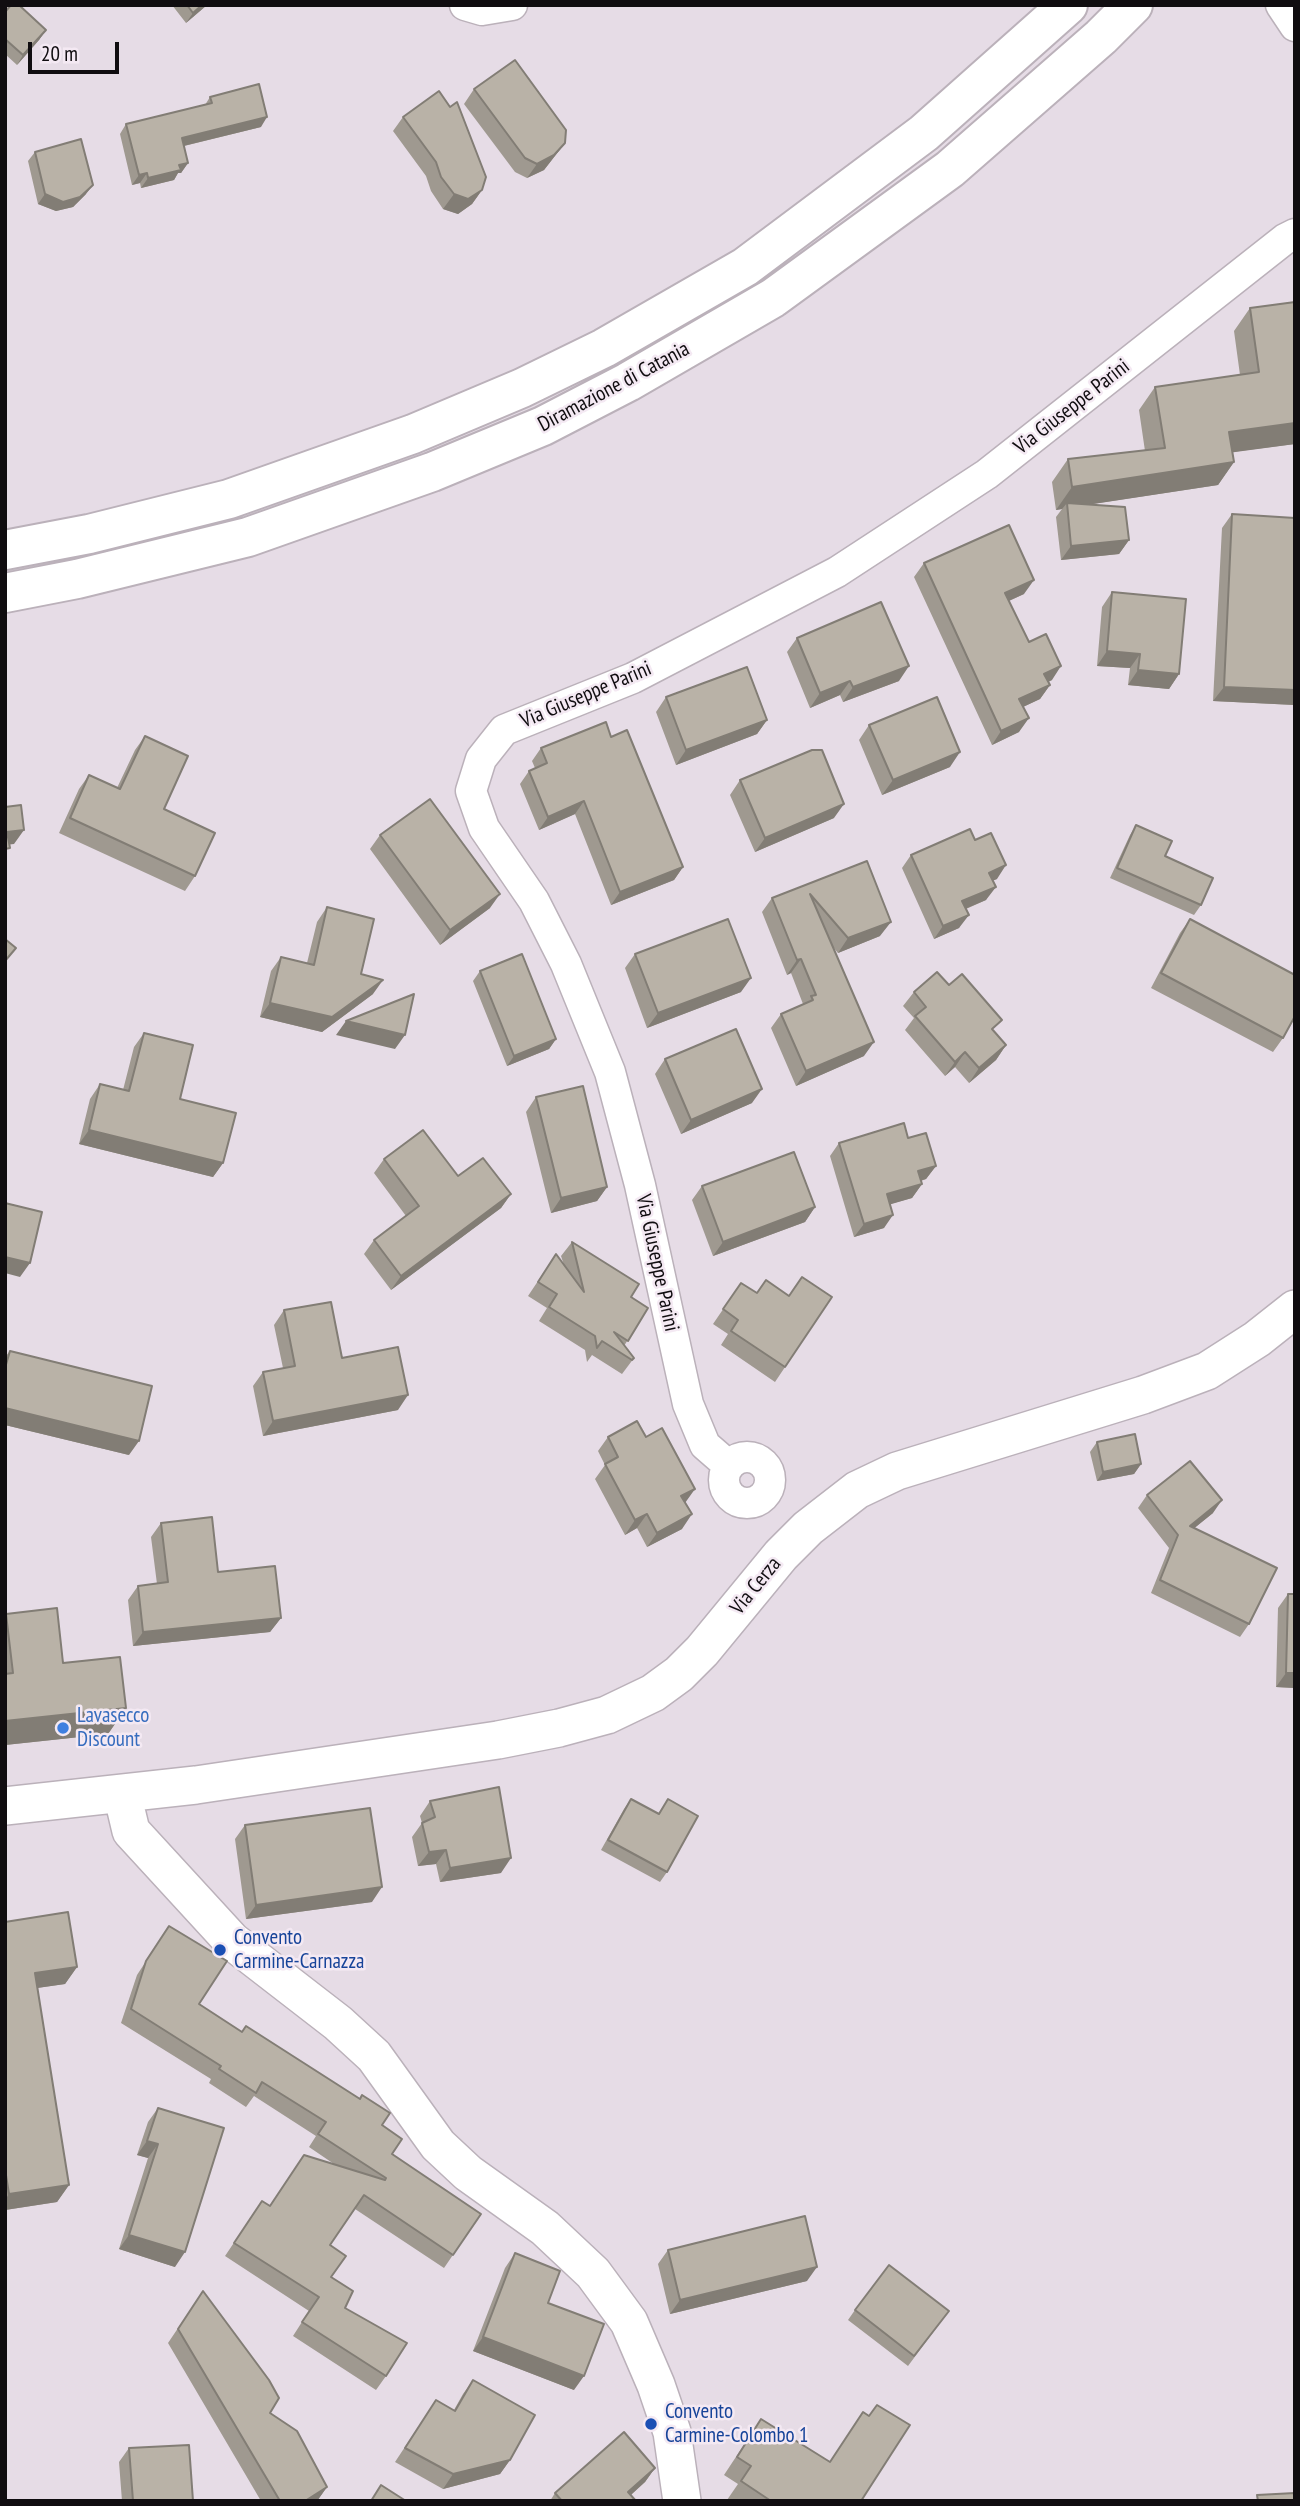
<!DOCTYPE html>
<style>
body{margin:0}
#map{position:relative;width:1300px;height:2506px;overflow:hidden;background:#e6dce6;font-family:"PT Sans Narrow",sans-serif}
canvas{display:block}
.frame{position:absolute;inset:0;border:7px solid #100d10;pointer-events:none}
.scale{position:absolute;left:28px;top:42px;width:91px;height:32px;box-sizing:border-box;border:4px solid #100d10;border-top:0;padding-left:9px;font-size:21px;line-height:24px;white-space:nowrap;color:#100d10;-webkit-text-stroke:5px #f4e9f3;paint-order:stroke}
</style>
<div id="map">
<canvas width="1300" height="2506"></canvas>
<div class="frame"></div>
<div class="scale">20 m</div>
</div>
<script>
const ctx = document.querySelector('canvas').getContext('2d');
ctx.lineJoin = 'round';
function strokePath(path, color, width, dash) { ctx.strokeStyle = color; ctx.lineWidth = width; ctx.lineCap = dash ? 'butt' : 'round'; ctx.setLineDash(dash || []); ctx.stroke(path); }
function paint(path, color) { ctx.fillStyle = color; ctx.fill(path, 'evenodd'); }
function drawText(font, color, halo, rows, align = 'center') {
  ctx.font = font + ' "PT Sans Narrow",sans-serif'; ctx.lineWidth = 5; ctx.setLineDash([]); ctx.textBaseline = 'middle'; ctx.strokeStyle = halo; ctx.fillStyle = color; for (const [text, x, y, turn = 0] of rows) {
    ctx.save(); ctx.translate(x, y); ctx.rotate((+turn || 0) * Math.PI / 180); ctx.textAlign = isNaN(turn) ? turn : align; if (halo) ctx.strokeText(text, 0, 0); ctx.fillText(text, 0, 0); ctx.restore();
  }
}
const minor = new Path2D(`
 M465 5 482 10 512 5
 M1281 5 1295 26
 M724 1480a23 23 0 1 1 46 0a23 23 0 1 1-46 0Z
 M728 1465 705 1445 688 1404 640 1185 610 1072 566 964 534 901 484 828 471 791 481 759 504 730 633 678 837 572 987 474 1285 239 1295 234`);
const major = new Path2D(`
 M122 1793 131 1831 232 1941 338 2023 374 2056 438 2145 468 2173 545 2228 593 2273 629 2322 656 2385 672 2432 682 2501
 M5 1806 196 1785 498 1740 559 1728 607 1715 653 1693 679 1674 702 1651 781 1555 808 1528 857 1490 897 1471 1143 1395 1207 1371 1257 1339 1295 1309`);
const highway = new Path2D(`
 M5 550 89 534 229 499 413 434 522 388 604 348 745 267 924 133 1068 5
 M5 593 77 579 248 537 432 472 543 426 628 382 773 298 950 169 1101 37 1133 5`);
const wall = new Path2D(`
 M172 5H207L186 23Z
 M5 12 46 30 39 40 17 65 5 54Z
 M474 89 565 143 544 170 527 178 515 172 464 104Z
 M210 97 261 127 184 146 188 163 181 173H178L174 180 141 188 140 183 132 185 120 134 126 124 205 105Z
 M403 117 482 190 472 204 458 214 443 209 431 191 426 176 393 131Z
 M35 152 86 194 73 207 56 211 38 204 28 161Z
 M1295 302V444L1232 452 1234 462 1218 485 1092 504 1129 540 1119 554 1061 560 1056 517 1062 509 1056 510 1052 482 1068 459 1145 451 1139 410 1155 387 1240 375 1234 331 1250 308Z
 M1232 514 1295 518V705L1213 701 1222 528Z
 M924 563 1024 594 1009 601 1029 642 1052 680 1048 682 1050 685 1040 699 1023 707 1019 732 992 745 914 577Z
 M1112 592 1179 674 1169 689 1128 685 1130 668 1097 666 1102 607Z
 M797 638 899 681 843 702 840 695 810 708 787 652Z
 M666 697 767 720 757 734 676 765 656 712Z
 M869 725 950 767 882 795 859 740Z
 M145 736 164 809 195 876 185 891 59 833 79 789 89 775 117 788 135 750Z
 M611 737 683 867 674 880 611 905 575 814 539 830 520 784 529 771 535 768 532 761 541 748Z
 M740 780 834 818 755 852 730 795Z
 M1136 825 1165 856 1201 905 1194 915 1110 878 1130 835Z
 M380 835 490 908 440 945 370 849Z
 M975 840 997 879 993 880 986 900 966 909 959 928 934 939 902 868 911 855Z
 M867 861 880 936 838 953 833 947 864 1056 796 1086 771 1028 781 1014 803 1004 791 973 787 975 762 912 772 898Z
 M327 907 361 974 373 994 322 1032 260 1017 271 971 281 957 307 963 317 922Z
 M1190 919 1283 1038 1273 1052 1151 988 1180 933Z
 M635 954 741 992 647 1028 625 968Z
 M480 971 556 1039 549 1049 507 1066 473 981Z
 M914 992 994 1032 1006 1045 996 1060 969 1083 955 1067 945 1076 905 1030 914 1018 903 1006Z
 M144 1033 180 1099 223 1163 213 1177 79 1144 90 1099 100 1084 123 1090 134 1047Z
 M665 1059 752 1103 681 1134 655 1074Z
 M536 1097 607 1187 597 1201 551 1213 526 1112Z
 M908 1138 936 1166 926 1179 921 1181 922 1184 912 1198 890 1204 884 1228 854 1237 830 1156 839 1143Z
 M384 1159 511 1194 501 1208 391 1290 364 1254 374 1240 406 1216 374 1173Z
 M702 1186 815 1207 805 1222 713 1256 692 1200Z
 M572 1242 631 1297 648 1308 624 1346 634 1358 622 1374 592 1355 587 1362 585 1350 539 1321 547 1308 528 1296 556 1254 564 1265 561 1256Z
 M741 1283 757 1293 789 1296 832 1297 775 1382 721 1345 728 1334 713 1324Z
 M284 1310 342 1358 398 1410 263 1436 253 1386 263 1372 283 1368 274 1325Z
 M10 1351 129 1455 5 1425V1357Z
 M608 1437H646L685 1503 682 1529 647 1547 637 1528 625 1535 595 1479 605 1465 598 1451Z
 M1097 1442 1141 1464 1134 1474 1097 1481 1090 1452Z
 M1147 1495 1213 1513 1194 1528 1249 1624 1240 1637 1151 1593 1169 1548 1138 1508Z
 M161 1523 218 1572 281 1618 270 1632 133 1646 128 1600 138 1586 157 1584 151 1537Z
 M1288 1594 1295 1688 1276 1687 1278 1608Z
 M6 1614 63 1663 126 1708 108 1734 5 1745V1615Z
 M631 1799 658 1814 668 1799 667 1872 660 1882 601 1850 624 1809Z
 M430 1801 501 1873 440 1882 436 1864 418 1866 412 1837 422 1823 420 1816Z
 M245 1825 372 1902 246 1919 235 1839Z
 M5 1922 77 1967 65 1984 37 1988 69 2185 57 2202 5 2210Z
 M169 1926 199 2004 382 2125 392 2154 481 2214 444 2268 355 2209 330 2245 331 2277 345 2308 386 2376 376 2390 293 2336 309 2311 225 2256 262 2201 270 2206 334 2164 309 2147 316 2136 254 2096 246 2107 209 2083 211 2079 121 2023 137 1975Z
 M158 2108 175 2267 119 2249 148 2158 137 2155 148 2122Z
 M668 2250 807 2281 670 2314 658 2264Z
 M515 2253 548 2303 574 2390 473 2351 505 2268Z
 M203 2291 270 2413 327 2487 317 2501H261L168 2343Z
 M855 2310 949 2311 908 2366 848 2320Z
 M473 2380 510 2460 500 2474 443 2489 395 2462 436 2400 454 2410 463 2394Z
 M877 2405 861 2501 727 2500 738 2484 724 2475 761 2419 830 2462 863 2412 869 2416Z
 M129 2448 193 2501H122L119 2462Z
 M655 2468 645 2482 631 2495 636 2501H550L555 2493Z`);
const shadedWall = new Path2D(`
 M202 5H207L186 23 193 13Z
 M46 30 39 40 17 65 23 55Z
 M267 117 261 127 175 148 182 138Z
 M565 143 544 170 527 178 537 164Z
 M188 163 181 173H178L174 180 141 188 148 178 179 165Z
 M147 173 140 183 132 185 139 175Z
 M93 185 86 194 73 207 56 211 38 204 45 194Z
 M482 190 472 204 458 214 443 209 454 194Z
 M1295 423V444L1213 455 1229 432Z
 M1234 462 1218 485 1067 508V503L1062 509 1056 510 1072 487Z
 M1129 540 1119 554 1061 560 1071 546Z
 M1034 580 1024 594 995 607 1005 593Z
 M1107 651 1140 654 1130 668 1097 666Z
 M909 666 899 681 843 702 853 687Z
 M1061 666 1052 680 1035 688 1044 674Z
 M1138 670 1179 674 1169 689 1128 685Z
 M850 681 840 695 810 708 820 693Z
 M1050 685 1040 699 1010 713 1019 699Z
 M1224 687 1295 690V705L1213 701Z
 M1029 718 1019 732 992 745 1001 731Z
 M767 720 757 734 676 765 686 750Z
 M960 752 950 767 882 795 893 780Z
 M584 801 575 814 539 830 548 817Z
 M844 804 834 818 755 852 765 838Z
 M24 830 14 844 5 845 7 832Z
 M1006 865 997 879 980 886 989 873Z
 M683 867 674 880 611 905 620 892Z
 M996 887 986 900 953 914 962 901Z
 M500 894 490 908 440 945 450 930Z
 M969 915 959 928 934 939 943 926Z
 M891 922 880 936 838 953 848 938Z
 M801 959 791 973 787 975 797 960Z
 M751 978 741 992 647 1028 658 1013Z
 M383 980 373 994 322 1032 260 1017 270 1003Z
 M346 1021 405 1035 395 1049 336 1035Z
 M556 1039 549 1049 507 1066 514 1056Z
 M874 1042 864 1056 796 1086 806 1071Z
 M1006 1045 996 1060 969 1083 979 1068Z
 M965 1052 955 1067 945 1076 955 1062Z
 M762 1089 752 1103 681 1134 691 1120Z
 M89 1130 223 1163 213 1177 79 1144Z
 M936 1166 926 1179 908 1184 918 1171Z
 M922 1184 912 1198 878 1208 887 1194Z
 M607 1187 597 1201 551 1213 561 1198Z
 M511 1194 501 1208 391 1290 401 1276Z
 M815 1207 805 1222 713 1256 723 1242Z
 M893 1215 884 1228 854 1237 864 1224Z
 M5 1257 30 1263 20 1277 5 1273Z
 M408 1395 398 1410 263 1436 273 1421Z
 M5 1408 139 1441 129 1455 5 1425Z
 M1141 1464 1134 1474 1097 1481 1103 1472Z
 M695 1489 685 1503 681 1496Z
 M1222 1500 1213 1513 1181 1539 1190 1526Z
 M647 1514 637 1528 625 1535 635 1520Z
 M692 1514 682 1529 647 1547 657 1533Z
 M281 1618 270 1632 133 1646 143 1632Z
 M1286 1673H1295V1688L1276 1687Z
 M126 1708 108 1734 5 1745V1721Z
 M446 1850 436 1864 418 1866 429 1852Z
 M511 1858 501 1873 440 1882 450 1868Z
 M382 1887 372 1902 246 1919 256 1905Z
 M77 1967 65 1984 23 1990 35 1973Z
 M147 2141 158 2144 148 2158 137 2155Z
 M69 2185 57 2202 5 2210V2200L9 2194Z
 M129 2235 185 2252 175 2267 119 2249Z
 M817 2267 807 2281 670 2314 680 2300Z
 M483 2337 584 2376 574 2390 473 2351Z
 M510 2460 500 2474 443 2489 453 2474Z
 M655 2468 645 2482 624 2501 628 2492Z
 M327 2487 317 2501H305Z`);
const building = new Path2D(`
 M11 5H19L46 30 23 55 5 39V12Z
 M187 5H202L193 13Z
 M515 60 566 130 565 143 554 155 537 164 525 158 474 89Z
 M259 84 267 117 182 138 188 163 179 165 181 170 148 178 147 173 139 175 126 124 212 103 210 97Z
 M439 91 450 107 457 102 486 177 482 190 468 199 454 194 441 177 436 162 403 117Z
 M81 139 93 185 80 197 63 202 45 194 35 152Z
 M1295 302V423L1229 432 1234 462 1072 487 1068 459 1165 448 1155 387 1259 372 1250 308Z
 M1067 503 1125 507 1129 540 1071 546Z
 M1232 514 1295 518V690L1224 687Z
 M1009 525 1034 580 1005 593 1029 642 1046 634 1061 666 1044 674 1050 685 1019 699 1029 718 1001 731 924 563Z
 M1112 592 1186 599 1179 674 1138 670 1140 654 1107 651Z
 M881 602 909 666 853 687 850 681 820 693 797 638Z
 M747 667 767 720 686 750 666 697Z
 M937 697 960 752 893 780 869 725Z
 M606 722 611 737 627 730 683 867 620 892 584 801 548 817 529 771 547 763 541 748Z
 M145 736 188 756 164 809 215 833 195 876 70 818 89 775 120 789Z
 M812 750H822L844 804 765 838 740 780Z
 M430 799 500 894 450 930 380 835Z
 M21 805 24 830 7 832 10 848 5 849V807Z
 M1136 825 1172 841 1165 856 1213 878 1201 905 1117 868Z
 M970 829 975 840 991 833 1006 865 989 873 996 887 962 901 969 915 943 926 911 855Z
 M867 861 891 922 848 938 810 894 874 1042 806 1071 781 1014 813 1000 811 996 816 995 801 959 797 960 772 898Z
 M327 907 374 919 361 974 383 980 332 1017 270 1003 281 957 314 965Z
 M728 919 751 978 658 1013 635 954Z
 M1190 919 1295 975V1016L1283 1038 1161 973Z
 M5 939 16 948 5 961Z
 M522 954 556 1039 514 1056 480 971Z
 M937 972 949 985 962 974 1002 1020 992 1029 1006 1045 979 1068 965 1052 955 1062 915 1016 926 1007 914 992Z
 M414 994 405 1035 346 1021Z
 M736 1029 762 1089 691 1120 665 1059Z
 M144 1033 193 1045 180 1099 236 1113 223 1163 89 1130 100 1084 129 1091Z
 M583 1086 607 1187 561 1198 536 1097Z
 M904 1123 908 1138 926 1133 936 1166 918 1171 922 1184 887 1194 893 1215 864 1224 839 1143Z
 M423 1130 458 1176 483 1158 511 1194 401 1276 374 1240 419 1206 384 1159Z
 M794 1152 815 1207 723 1242 702 1186Z
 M5 1203 42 1212 30 1263 5 1257Z
 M572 1242 639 1284 631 1297 648 1308 628 1341 614 1332 634 1358 632 1360 602 1341 597 1348 595 1336 549 1307 557 1294 538 1282 556 1254 584 1292Z
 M802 1277 832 1297 785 1367 731 1331 738 1320 723 1309 741 1283 757 1293 766 1280 789 1296Z
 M331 1302 342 1358 398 1347 408 1395 273 1421 263 1372 295 1366 284 1310Z
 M10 1351 152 1386 139 1441 5 1408V1368Z
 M637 1421 646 1437 662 1428 695 1489 681 1496 692 1514 657 1533 647 1514 635 1520 605 1464 618 1457 608 1437Z
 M1135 1434 1141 1464 1103 1472 1097 1442Z
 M1190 1461 1222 1500 1190 1526 1277 1568 1249 1624 1160 1580 1178 1535 1147 1495Z
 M212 1517 218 1572 275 1566 281 1618 143 1632 138 1586 168 1582 161 1523Z
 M1288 1594H1295V1673H1286Z
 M57 1608 63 1663 120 1657 126 1708 5 1721V1674L13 1673 6 1614Z
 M499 1787 511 1858 450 1868 446 1850 429 1852 422 1823 435 1817 430 1801Z
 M631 1799 659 1814 668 1799 698 1816 667 1872 608 1840Z
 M370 1808 382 1887 256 1905 245 1825Z
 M68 1912 77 1967 35 1973 69 2185 9 2194 5 2169V1922Z
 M169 1926 227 1961 199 2004 242 2032 246 2026 360 2099 362 2095 390 2113 382 2125 402 2139 392 2154 481 2214 453 2255 364 2195 330 2245 346 2256 331 2277 353 2291 345 2308 407 2343 386 2376 302 2322 319 2297 234 2243 262 2201 270 2206 304 2155 385 2180 386 2178 318 2134 326 2122 262 2082 256 2093 219 2069 221 2066 131 2009 146 1961Z
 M158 2108 224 2128 185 2252 129 2235 158 2144 147 2141Z
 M805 2216 817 2267 680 2300 668 2250Z
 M515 2253 560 2271 548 2303 604 2324 584 2376 483 2337Z
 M889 2265 949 2311 914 2356 855 2310Z
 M203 2291 269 2380 279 2398 270 2413 297 2431 327 2487 305 2501H280L178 2329Z
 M473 2380 535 2415 510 2460 453 2474 405 2448 436 2400 455 2411Z
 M877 2405 910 2425 861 2501H771L741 2481 751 2466 737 2457 761 2419 830 2462 863 2412 869 2416Z
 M624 2432 655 2468 628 2492 636 2501H562L555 2493Z
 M189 2445 193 2501H133L129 2448Z
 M381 2485 406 2501H371Z
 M1295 2493V2501H1258L1257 2495Z`);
const markers = [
 [63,1728,7,"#3f7fe0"],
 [220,1950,7,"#1a4fb4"],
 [651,2424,7,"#1a4fb4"]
];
const streetNames = [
 ["Diramazione di Catania",614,387,-28],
 ["Via Giuseppe Parini",1072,407,-38],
 ["Via Giuseppe Parini",586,695,-23],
 ["Via Giuseppe Parini",657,1263,78],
 ["Via Cerza",756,1586,-51]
];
const shopNames = [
 ["Lavasecco",77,1716],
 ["Discount",77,1740]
];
const transitNames = [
 ["Convento",234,1938],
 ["Carmine-Carnazza",234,1962],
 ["Convento",665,2412],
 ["Carmine-Colombo 1",665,2436]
];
strokePath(minor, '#bbb1ba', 33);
strokePath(major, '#bbb1ba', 40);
strokePath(highway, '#bbb1ba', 42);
strokePath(minor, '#fff', 30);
strokePath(major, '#fff', 37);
strokePath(highway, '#fff', 38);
paint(wall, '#9f9990');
paint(shadedWall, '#827d75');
paint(building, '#b9b2a7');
strokePath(building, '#827d75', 2);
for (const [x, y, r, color] of markers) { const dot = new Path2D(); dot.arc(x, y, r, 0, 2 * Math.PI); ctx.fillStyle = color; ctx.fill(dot); strokePath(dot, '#f4e9f3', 2.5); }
drawText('21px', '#100d10', '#f4e9f3', streetNames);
drawText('21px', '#366cbe', '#f4e9f3', shopNames, 'left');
drawText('21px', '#164399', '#f4e9f3', transitNames, 'left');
</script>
